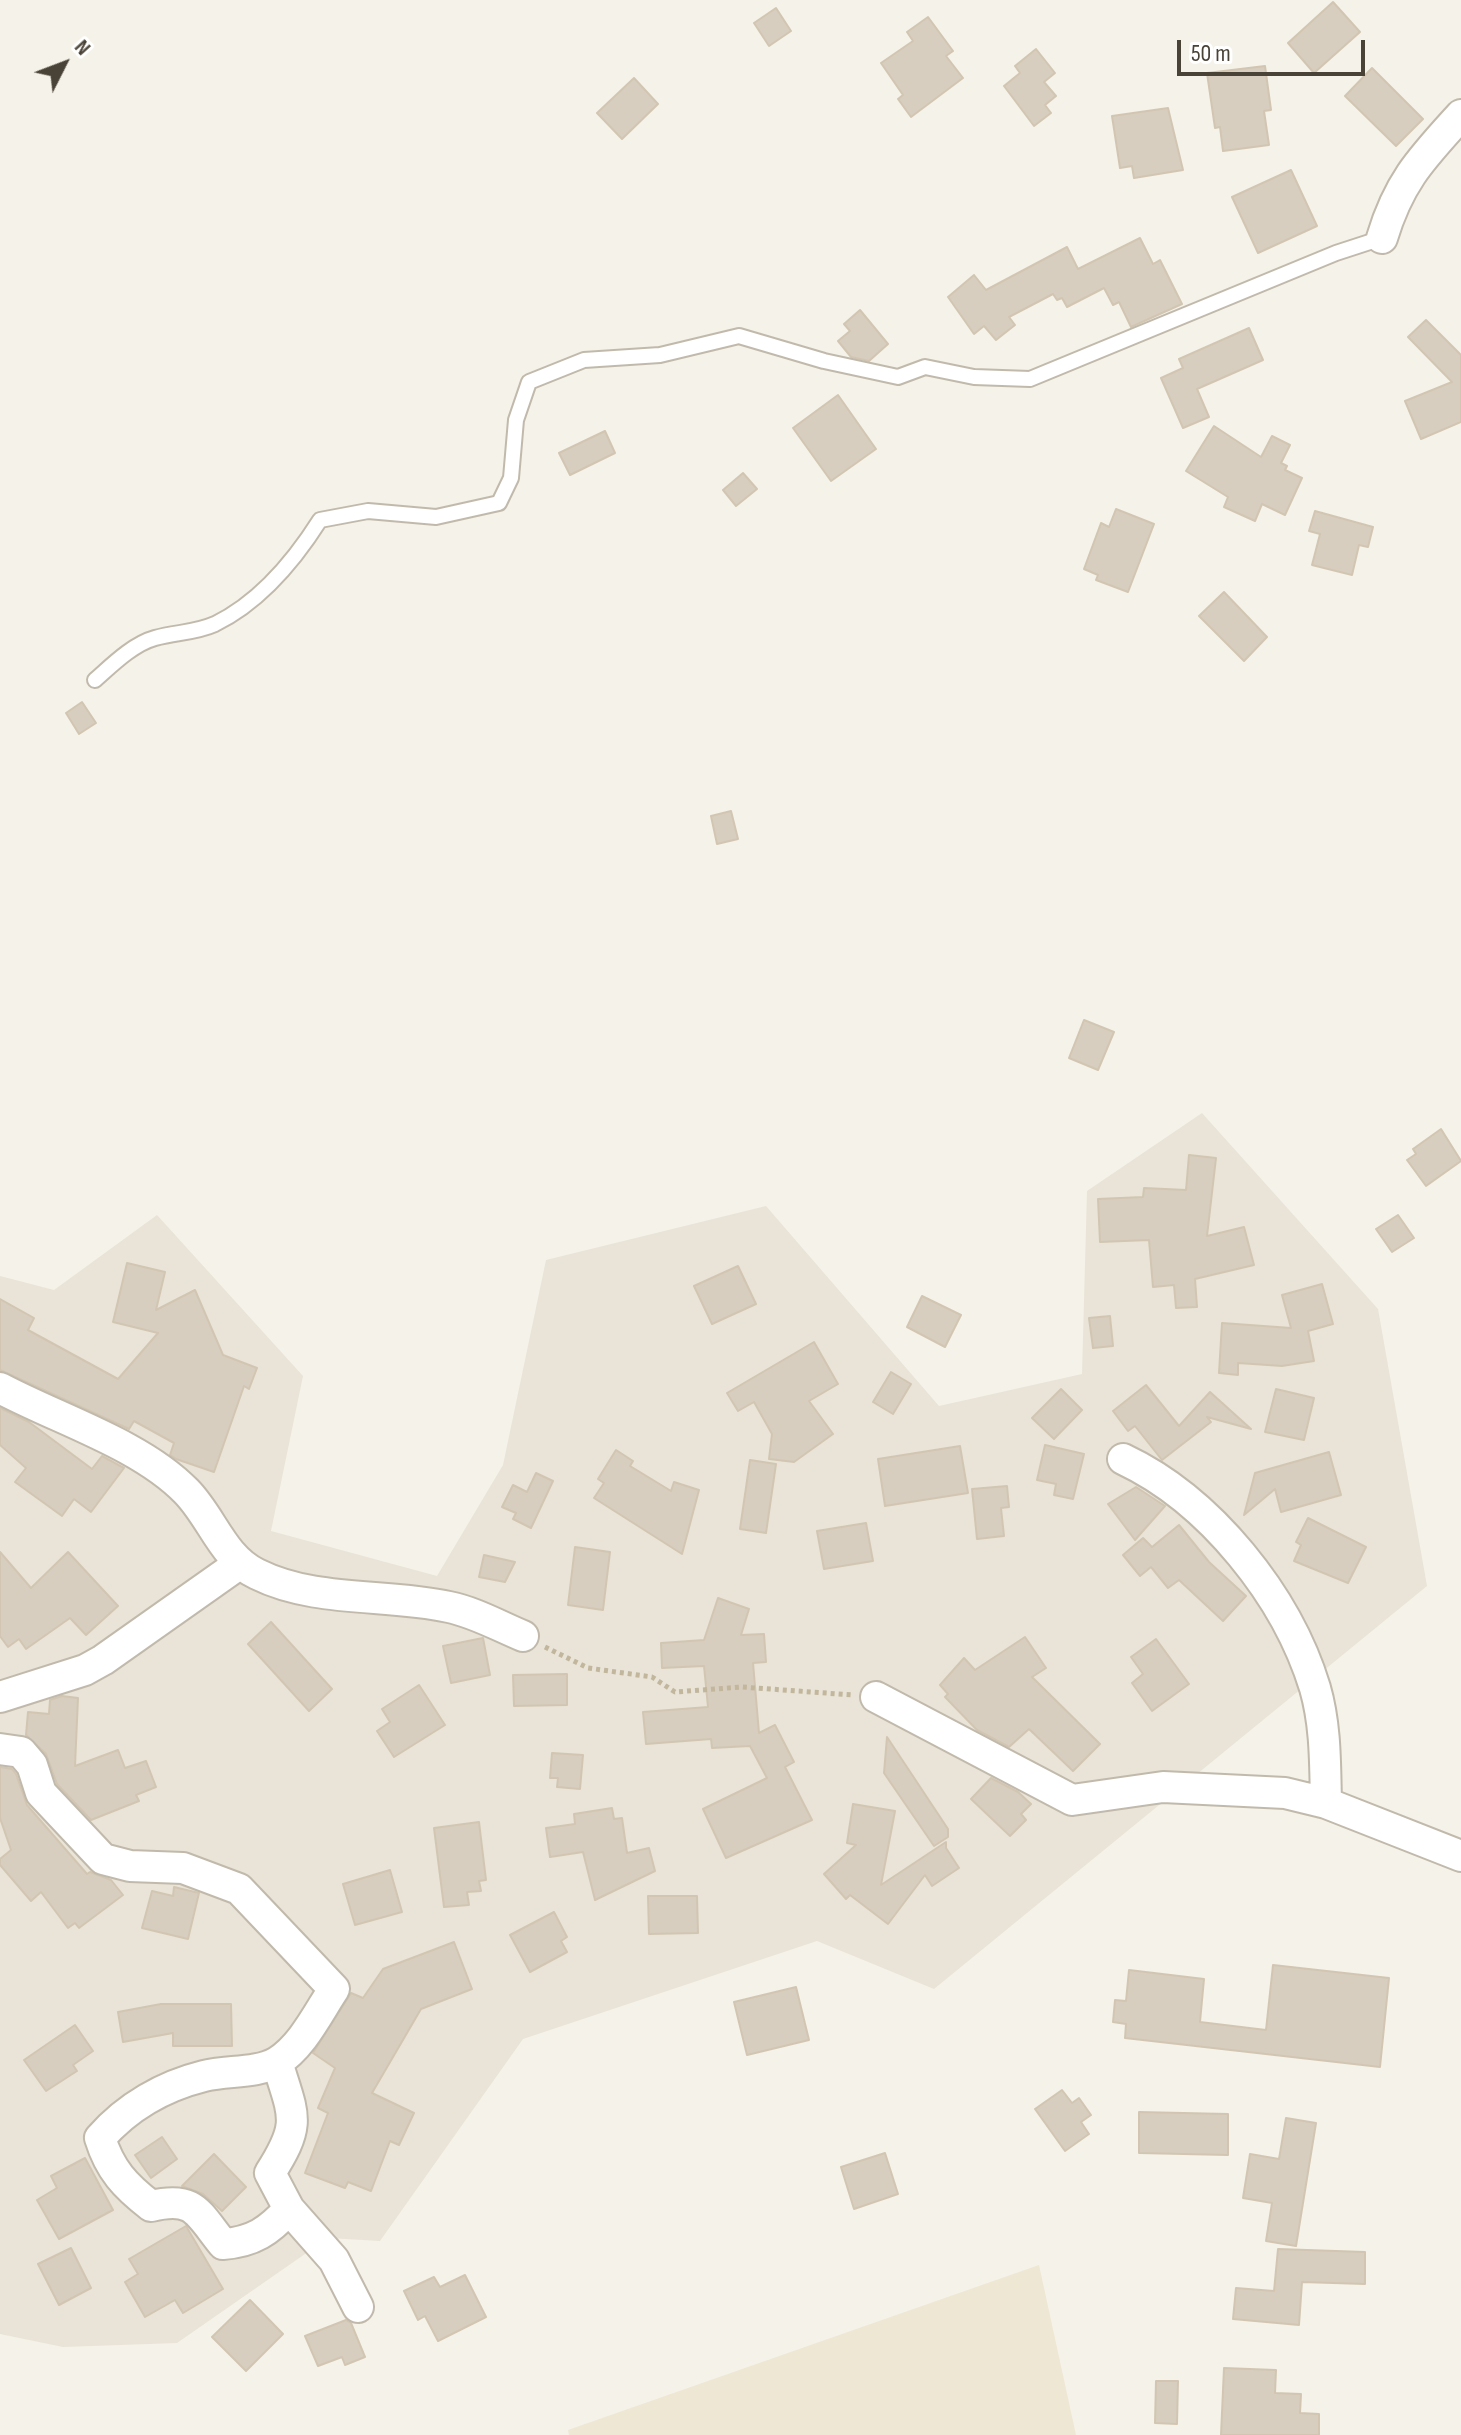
<!DOCTYPE html>
<style>
body{margin:0}
#map{position:relative;width:1461px;height:2435px;overflow:hidden;background:#f5f2e9;font-family:"Sofia Sans Condensed",sans-serif}
canvas{display:block}
.north{position:absolute;left:24px;top:24px;width:80px;height:80px;-webkit-text-stroke:6px #fff;paint-order:stroke;rotate:48deg;font-size:22px;font-weight:700;line-height:32px;text-align:center;color:#494237}
.north::after{content:'';display:block;margin:auto;width:28px;height:36px;background:#494237;clip-path:polygon(50% 0,100% 100%,50% 72%,0 100%)}
.scale{position:absolute;left:1177px;top:40px;width:188px;height:36px;box-sizing:border-box;border:4px solid #494237;border-top:0;padding-left:10px;font-size:24px;line-height:28px;white-space:nowrap;color:#494237;-webkit-text-stroke:6px #fff;paint-order:stroke}
</style>
<div id="map">
<canvas width="1461" height="2435"></canvas>
<div class="north">N</div>
<div class="scale">50 m</div>
</div>
<script>
const ctx = document.querySelector('canvas').getContext('2d');
ctx.lineJoin = 'round';
function paint(path, color) { ctx.fillStyle = color; ctx.fill(path, 'evenodd'); }
function strokePath(path, color, width, dash) { ctx.strokeStyle = color; ctx.lineWidth = width; ctx.lineCap = dash ? 'butt' : 'round'; ctx.setLineDash(dash || []); ctx.stroke(path); }
const residential = new Path2D(`
 M1202 1113 1378 1309 1427 1586 934 1989 817 1941 523 2039 380 2241 328 2238 177 2343 63 2347 0 2334V1276L54 1290 157 1215 303 1376 271 1531 437 1576 503 1465 546 1260 766 1206 939 1406 1082 1374 1087 1191Z`);
const education = new Path2D(`
 M1039 2265 1076 2435H569L568 2430Z`);
const building = new Path2D(`
 M1333 2 1360 32 1314 73 1288 43Z
 M776 8 791 31 769 46 754 23Z
 M928 17 953 51 946 56 963 78 911 117 898 99 903 95 881 63 913 41 907 32Z
 M1036 49 1055 73 1044 82 1056 96 1045 105 1051 113 1034 126 1004 86 1020 73 1015 66Z
 M1265 66 1271 110 1264 111 1269 145 1223 151 1220 127 1215 128 1207 73Z
 M1372 68 1423 119 1396 146 1345 96Z
 M634 78 658 104 622 139 597 113Z
 M1168 108 1183 170 1134 178 1132 166 1120 168 1112 116Z
 M1291 170 1317 226 1258 253 1232 197Z
 M1140 238 1153 264 1160 260 1182 304 1131 327 1119 302 1113 305 1104 288 1067 307 1062 298 1057 300 1053 294 1009 317 1015 325 996 340 984 326 974 334 948 297 974 275 986 290 1067 247 1078 269Z
 M860 310 888 344 869 361 851 357 838 341 850 331 844 324Z
 M1426 320 1461 355V422L1421 439 1405 401 1452 382 1408 337Z
 M1249 328 1263 360 1197 389 1209 417 1183 428 1161 378 1183 368 1179 359Z
 M838 395 876 449 831 481 793 428Z
 M1214 426 1261 457 1272 436 1290 445 1281 463 1287 466 1285 470 1302 478 1285 515 1262 504 1255 521 1224 507 1228 497 1186 471Z
 M605 431 615 453 570 475 559 453Z
 M743 473 757 489 736 506 723 490Z
 M1116 509 1154 524 1128 592 1096 580 1098 575 1084 569 1101 523 1109 527Z
 M1315 511 1373 527 1368 547 1359 545 1352 575 1312 565 1320 534 1309 531Z
 M1224 592 1267 637 1244 661 1199 616Z
 M82 702 96 723 79 734 66 713Z
 M731 811 738 839 717 844 711 816Z
 M1084 1020 1114 1032 1098 1070 1069 1058Z
 M1441 1129 1461 1161 1426 1186 1407 1160 1416 1154 1413 1149Z
 M1189 1155 1216 1158 1207 1236 1244 1227 1254 1265 1195 1279 1197 1307 1176 1308 1174 1285 1153 1287 1149 1240 1100 1242 1098 1199 1143 1197 1144 1188 1186 1190Z
 M1398 1215 1414 1238 1392 1252 1376 1229Z
 M127 1263 165 1272 156 1310 195 1290 223 1355 257 1368 249 1389 244 1386 214 1472 176 1459 170 1455 174 1443 134 1421 129 1429 0 1370V1299L34 1318 28 1330 118 1379 158 1333 113 1322Z
 M738 1266 756 1304 712 1324 694 1286Z
 M1322 1284 1333 1324 1308 1331 1314 1361 1282 1366 1238 1363V1375L1219 1373 1222 1323 1291 1328 1282 1295Z
 M922 1296 961 1315 945 1347 907 1327Z
 M1110 1316 1113 1346 1093 1348 1089 1318Z
 M814 1342 838 1384 809 1401 833 1434 794 1462 769 1459 772 1434 754 1402 738 1411 727 1393Z
 M891 1372 911 1384 893 1414 873 1402Z
 M1146 1385 1179 1426 1210 1392 1251 1429 1207 1417 1211 1422 1162 1460 1135 1426 1128 1431 1113 1411Z
 M1061 1389 1082 1410 1054 1439 1032 1418Z
 M1276 1389 1314 1398 1304 1440 1265 1432Z
 M0 1408 29 1422 92 1469 102 1456 124 1468 91 1512 74 1499 62 1516 15 1482 26 1468 0 1445Z
 M1045 1445 1084 1454 1073 1499 1054 1495 1056 1484 1037 1480Z
 M960 1446 968 1493 885 1506 878 1459Z
 M616 1450 633 1461 630 1466 671 1491 674 1482 699 1490 682 1554 594 1498 604 1483 598 1479Z
 M1329 1452 1341 1495 1281 1512 1275 1489 1244 1515 1255 1473Z
 M750 1460 776 1464 766 1533 740 1529Z
 M536 1473 553 1481 531 1528 513 1519 516 1513 502 1507 513 1485 527 1492Z
 M1007 1486 1009 1507 1001 1508 1004 1536 977 1539 972 1489Z
 M1136 1487 1165 1506 1135 1540 1108 1504Z
 M1308 1518 1366 1547 1348 1583 1294 1561 1301 1545 1296 1542Z
 M866 1523 873 1561 824 1569 817 1531Z
 M1179 1525 1209 1562 1246 1596 1223 1621 1179 1580 1168 1588 1151 1567 1140 1576 1123 1555 1143 1538 1152 1547Z
 M575 1547 610 1552 603 1610 568 1605Z
 M0 1552 31 1588 68 1552 118 1606 86 1635 70 1618 26 1649 19 1639 8 1647 0 1636Z
 M484 1555 515 1562 505 1582 479 1577Z
 M718 1598 749 1609 741 1635 764 1634 766 1662 753 1663 759 1733 775 1725 794 1762 785 1767 812 1820 726 1858 703 1809 767 1778 750 1746 712 1748 711 1739 646 1744 643 1712 708 1707 704 1666 662 1668 661 1643 704 1640Z
 M271 1622 332 1689 309 1711 248 1644Z
 M1025 1637 1046 1668 1032 1677 1100 1744 1073 1771 1029 1729 1009 1747 977 1730 945 1697 948 1694 940 1685 964 1658 975 1670Z
 M483 1638 490 1675 451 1683 443 1646Z
 M1156 1639 1189 1684 1152 1711 1132 1683 1143 1674 1131 1657Z
 M567 1674V1705L514 1706 513 1675Z
 M419 1685 445 1725 394 1757 377 1731 390 1722 382 1709Z
 M62 1696 78 1698 75 1766 118 1750 125 1768 146 1761 156 1787 136 1795 139 1801 91 1820 57 1784 46 1754 26 1735 28 1712 49 1714 50 1700Z
 M887 1737 948 1829V1837L934 1846 884 1773Z
 M552 1753 583 1755 580 1789 557 1787 558 1778H550Z
 M0 1767 12 1769 16 1774 27 1805 87 1874 90 1872 111 1880 123 1895 79 1928 75 1923 68 1928 41 1892 31 1901 0 1865V1859L11 1850 0 1818Z
 M991 1778 1018 1792 1031 1804 1021 1814 1026 1820 1010 1836 971 1799Z
 M853 1804 895 1811 881 1885 946 1842V1848L959 1868 932 1886 925 1875 888 1924 850 1895 846 1899 824 1874 856 1845 847 1843Z
 M612 1808 614 1819 622 1818 627 1853 649 1848 655 1871 595 1900 583 1852 550 1857 546 1828 575 1824 574 1814Z
 M479 1822 486 1880 479 1881 481 1891 467 1892 469 1905 444 1907 434 1828Z
 M390 1870 402 1912 355 1925 343 1884Z
 M174 1887 199 1893 188 1939 142 1928 152 1891 173 1896Z
 M648 1896H697L698 1933 649 1934Z
 M554 1912 567 1937 561 1941 567 1952 530 1972 510 1935Z
 M454 1942 472 1989 421 2009 372 2093 414 2113 399 2145 390 2141 371 2191 348 2182 345 2188 305 2173 328 2113 318 2108 335 2068 313 2053 351 1993 363 1998 383 1969Z
 M1273 1965 1389 1978 1380 2067 1125 2038 1126 2024 1113 2022 1115 2000 1126 2001 1129 1970 1204 1979 1200 2022 1266 2030Z
 M796 1987 809 2040 747 2055 734 2002Z
 M161 2004H231L232 2046H173V2033L123 2042 118 2012Z
 M75 2025 93 2051 73 2065 77 2071 46 2091 24 2060Z
 M1062 2090 1072 2103 1079 2098 1091 2115 1081 2122 1089 2134 1065 2151 1035 2109Z
 M1139 2112 1228 2114V2155L1139 2153Z
 M1286 2118 1316 2123 1296 2246 1266 2241 1272 2203 1243 2198 1250 2154 1279 2159Z
 M162 2137 177 2159 151 2178 135 2155Z
 M885 2153 898 2194 854 2209 841 2167Z
 M214 2154 246 2187 222 2211 203 2194 182 2186Z
 M85 2158 113 2210 59 2239 37 2200 57 2188 51 2176Z
 M186 2226 223 2289 183 2313 175 2300 145 2317 125 2282 138 2274 129 2259Z
 M71 2248 91 2288 59 2305 38 2264Z
 M1278 2249 1365 2252V2284L1302 2282 1299 2325 1233 2319 1236 2288 1274 2291Z
 M465 2275 486 2317 438 2341 425 2316 418 2320 404 2291 434 2277 440 2287Z
 M250 2300 283 2334 246 2371 212 2337Z
 M346 2320 351 2323 365 2357 345 2365 342 2357 318 2366 305 2336Z
 M1224 2368 1276 2370 1275 2393 1301 2394 1300 2413 1319 2414V2435H1221Z
 M1156 2381H1178L1177 2424 1155 2423Z`);
const path = new Path2D(`
 M545 1647 588 1668 652 1677 675 1692 742 1687 853 1695`);
const service = new Path2D(`
 M95 680C112 665 133 644 155 638 176 632 195 633 215 624 260 602 294 561 320 520L368 511 436 517 499 503 511 478 516 420 529 382 584 360 660 355 739 336 824 361 898 377 925 367 974 377 1030 379 1336 253 1382 238`);
const minor = new Path2D(`
 M1382 238C1399 181 1422 158 1461 115
 M0 1388C58 1419 140 1444 186 1491 212 1517 222 1557 257 1574 315 1603 386 1593 449 1607 474 1612 499 1626 523 1636
 M1123 1459C1210 1500 1287 1596 1315 1688 1326 1726 1325 1765 1326 1803
 M0 1697 85 1670 103 1660 239 1564
 M876 1697 1072 1800 1163 1787 1285 1793 1326 1803 1461 1856
 M0 1749 21 1752 32 1765 41 1793 103 1859 130 1866 183 1868 239 1889 334 1989C318 2013 302 2047 277 2062 256 2074 227 2070 204 2076 164 2086 127 2107 100 2138 110 2170 125 2186 151 2206 195 2196 197 2212 223 2244 253 2242 269 2231 289 2209L270 2173C302 2123 294 2117 277 2062
 M289 2209 334 2260 358 2307`);
paint(residential, '#e9e4d7');
paint(education, '#eee7d3');
paint(building, '#d7cebf');
strokePath(building, '#d2c6b2', 2);
strokePath(service, '#c1baac', 18);
strokePath(minor, '#c1baac', 34);
strokePath(path, '#c2b69d', 5, [4, 4]);
strokePath(service, '#fff', 14);
strokePath(minor, '#fff', 30);
</script>
